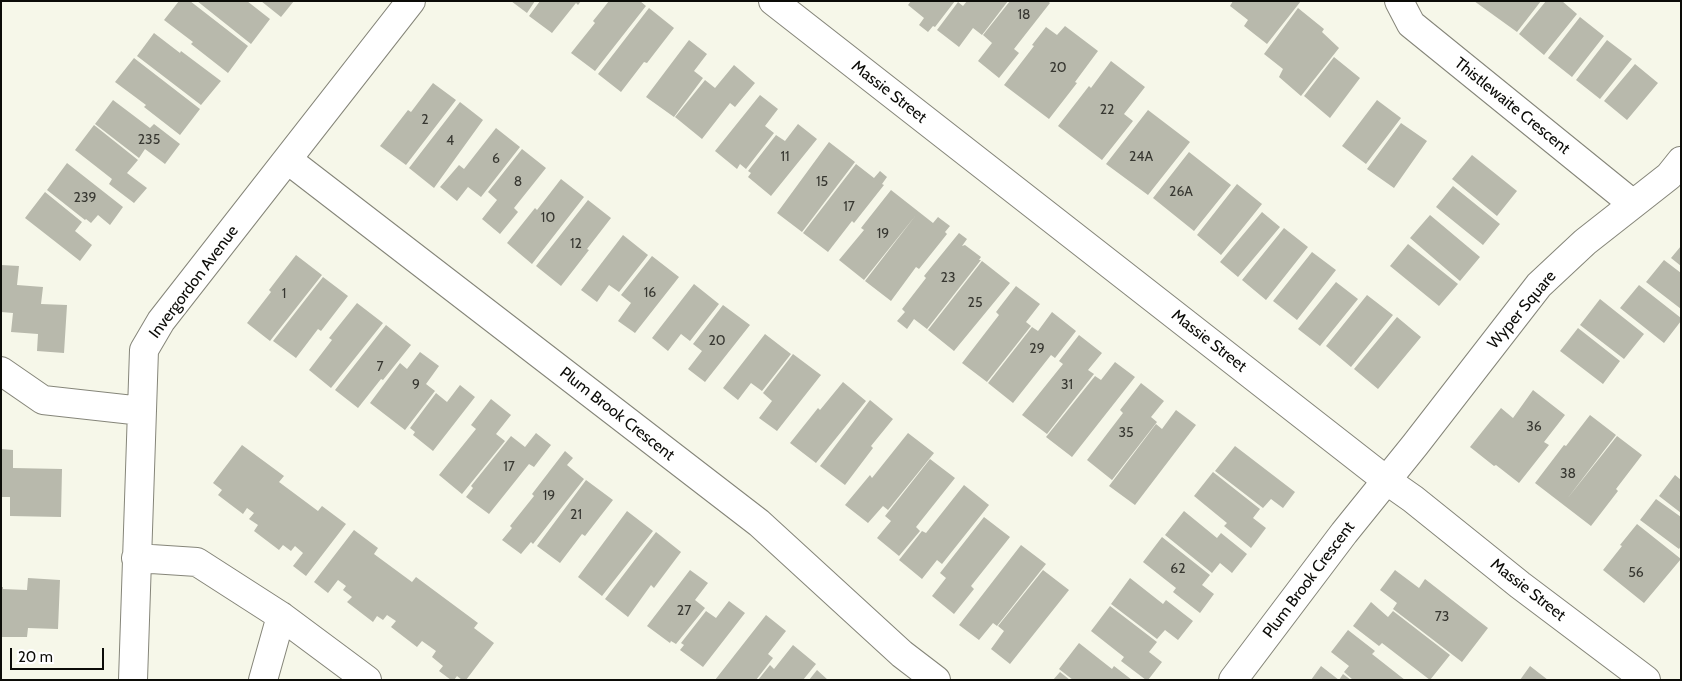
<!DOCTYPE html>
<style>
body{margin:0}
#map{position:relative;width:1682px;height:681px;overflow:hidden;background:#f6f7e9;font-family:Cabin,sans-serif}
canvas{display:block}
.frame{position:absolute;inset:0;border:2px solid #0c0c08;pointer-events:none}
.scale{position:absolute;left:10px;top:648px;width:94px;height:22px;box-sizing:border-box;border:2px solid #0c0c08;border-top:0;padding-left:6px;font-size:15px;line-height:18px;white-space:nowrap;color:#0c0c08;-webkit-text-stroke:4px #fff;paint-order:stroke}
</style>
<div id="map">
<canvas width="1682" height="681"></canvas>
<div class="frame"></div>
<div class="scale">20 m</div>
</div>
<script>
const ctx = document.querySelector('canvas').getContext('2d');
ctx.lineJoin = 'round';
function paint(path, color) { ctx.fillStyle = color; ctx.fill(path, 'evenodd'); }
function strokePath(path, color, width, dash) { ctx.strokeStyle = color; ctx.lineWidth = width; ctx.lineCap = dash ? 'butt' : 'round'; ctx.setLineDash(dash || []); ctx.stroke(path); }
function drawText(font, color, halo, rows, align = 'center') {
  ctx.font = font + ' Cabin,sans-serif'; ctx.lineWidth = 5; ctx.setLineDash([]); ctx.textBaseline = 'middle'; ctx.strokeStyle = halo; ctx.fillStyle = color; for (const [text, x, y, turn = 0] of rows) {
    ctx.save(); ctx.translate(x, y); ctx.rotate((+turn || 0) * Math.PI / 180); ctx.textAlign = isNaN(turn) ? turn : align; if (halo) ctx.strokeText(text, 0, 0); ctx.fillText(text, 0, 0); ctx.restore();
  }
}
const building = new Path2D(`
 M179 1H190L248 46 228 73 191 44 193 42 164 20Z
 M197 1H247L270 19 251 44Z
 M261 1H294L281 17Z
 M511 1H535L527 13Z
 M540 1H581L578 5 576 3 552 33 529 16Z
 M609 1H640L646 6 595 71 571 53 595 23 593 21Z
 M911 1H955L935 27 933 26 928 32 919 25 924 18 908 5Z
 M967 1H1008L982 35 973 28 959 47 937 30 958 2 963 6Z
 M1010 1H1048L1050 3 1014 49 1019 53 999 78 978 61 992 43 983 35Z
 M1233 1H1301L1267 44 1244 26 1248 20 1230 6Z
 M1474 1H1541L1517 32Z
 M1546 1H1562L1577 14 1544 55 1519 34Z
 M649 8 674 28 647 63 644 62 621 92 598 74Z
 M1298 8 1324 29 1322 32 1339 48 1301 96 1279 77 1283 69 1264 54Z
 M1580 17 1604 36 1572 77 1548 58Z
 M1065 26 1098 51 1075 82 1077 83 1049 119 1004 85 1034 46 1032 45 1046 27 1057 35Z
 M154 33 180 53 181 51 221 81 201 105 137 56Z
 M689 40 707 54 694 71 703 78 674 117 646 97Z
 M1607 40 1632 59 1600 99 1576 80Z
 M1334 57 1360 78 1330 118 1304 96Z
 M134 58 200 109 180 135 144 107 146 105 115 82Z
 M1111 61 1145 87 1124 114 1133 121 1102 160 1058 126 1089 86 1091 88Z
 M1635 64 1658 83 1627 120 1604 101Z
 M734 65 755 83 735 107 730 103 702 139 675 117 705 80 715 88Z
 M433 83 456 100 406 165 380 146 408 110 411 112Z
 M760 95 778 109 765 126 774 133 746 169 740 164 737 169 715 151Z
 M113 100 150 128 154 124 180 144 165 164 145 149 139 158 95 124Z
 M1377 100 1401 118 1366 164 1342 146Z
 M460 102 483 120 434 188 409 168Z
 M1148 110 1190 142 1148 195 1106 164Z
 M1401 123 1427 141 1394 188 1367 169Z
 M798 124 817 139 771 196 748 177 751 173 748 171 776 135 785 141Z
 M94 125 138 160 127 173 147 188 134 203 109 184 112 179 75 150Z
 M496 128 520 147 481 197 468 187 457 201 440 187 459 165 464 169Z
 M829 142 855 162 802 232 777 213Z
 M522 149 546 168 514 208 518 212 500 234 482 219 497 200 488 192Z
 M1189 152 1231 185 1194 231 1153 198Z
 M1472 155 1517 191 1497 216 1452 179Z
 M67 163 123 207 110 225 98 215 91 223 86 219 85 220 47 190Z
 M856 164 874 178 880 171 887 177 882 184 884 185 854 223 852 221 828 252 803 233Z
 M561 179 584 197 532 264 507 243 535 208 537 210Z
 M1237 184 1262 204 1221 255 1197 235Z
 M1453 186 1500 224 1483 245 1436 207Z
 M891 190 933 223 938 217 950 226 945 232 947 234 919 269 916 267 891 301 865 281 916 215 864 280 839 260 864 230 861 228Z
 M45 192 82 222 75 231 92 245 80 261 25 218Z
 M588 200 611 218 587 249 589 250 561 286 536 266Z
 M1262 212 1280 227 1238 277 1220 262Z
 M1430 215 1480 257 1460 281 1410 238Z
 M1284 228 1308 247 1266 300 1242 280Z
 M959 233 967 239 962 246 965 245 981 257 979 260H981L927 329 914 319 907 329 897 321 905 312 902 309 926 278 924 276Z
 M623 235 648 255 619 292 609 285 597 302 581 290Z
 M1408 244 1458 284 1439 306 1390 266Z
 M1681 246V266L1671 258Z
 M1312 252 1336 270 1297 320 1273 301Z
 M296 255 322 275 270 341 247 323 271 292 269 290Z
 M652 256 679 277 635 333 618 321 631 303 621 295Z
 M1664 260 1681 273V309L1646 282Z
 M982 261 1010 283 954 351 928 330Z
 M1 265 19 266 17 285 43 287 41 304 67 305 64 353 37 351 38 334 11 332 13 313 1 312Z
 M323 277 348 296 321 331 318 329 296 358 273 341Z
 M1336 282 1358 299 1320 346 1298 329Z
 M694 284 719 304 690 341 681 334 668 351 652 338Z
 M1639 285 1681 318V321L1664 343 1620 308Z
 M1016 286 1040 304 1026 322 1031 326 987 382 962 363 999 315 996 312Z
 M1367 295 1393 315 1351 367 1326 346Z
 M1600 299 1644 334 1624 359 1580 325Z
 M357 303 383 323 331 388 309 370 332 340 329 338Z
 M723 305 750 325 705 382 688 369 702 351 693 344Z
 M1052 312 1076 331 1055 358 1051 355 1013 403 988 383 1032 327 1038 331Z
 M1397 317 1421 337 1378 389 1354 369Z
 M386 325 411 345 383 380 381 379 358 408 335 390Z
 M1578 328 1620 361 1603 384 1560 351Z
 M765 334 791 354 762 391 751 383 738 400 723 388Z
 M1079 335 1102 353 1088 370 1094 374 1047 434 1022 415 1063 364 1059 361Z
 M420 352 439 366 426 384 435 391 405 430 370 403 400 363 407 369Z
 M793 354 821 375 777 431 759 418 772 401 763 393Z
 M1115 362 1135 377 1072 457 1046 437 1095 376 1101 380Z
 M843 382 866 401 816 463 790 443 818 408 820 410Z
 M1141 383 1164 401 1151 417 1157 422 1112 480 1087 460 1123 413 1120 410Z
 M460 385 475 397 433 451 413 435 415 432 410 428 436 393 447 402Z
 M1533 390 1565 415 1544 442 1549 445 1519 483 1496 465 1494 466 1470 447 1501 408 1513 418Z
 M491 399 511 415 496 434 505 441 462 494 439 475 476 429 471 425Z
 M870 400 893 419 871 446 873 448 845 485 820 466Z
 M1176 410 1196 425 1135 505 1109 486 1156 424 1162 429Z
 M1590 415 1616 435 1567 499 1617 436 1642 455 1616 489 1618 491 1591 526 1535 483 1564 445 1566 446Z
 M536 433 551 445 534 467 529 464 489 514 466 497 473 488 471 486 511 436 525 447Z
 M908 433 934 453 888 510 883 506 868 523 845 505 870 475 872 478Z
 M242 445 284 476 279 482 318 511 322 506 346 524 306 576 293 566 303 553 295 546 291 551 283 545 279 550 254 531 258 525 249 519 254 513 247 508 243 514 218 495 222 490 213 483Z
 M1235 446 1295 492 1283 508 1271 499 1263 508 1215 471Z
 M1 449 13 450V468L62 469 61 517 10 516V497H1Z
 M565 451 573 458 567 465 584 479 533 544 531 542 521 554 502 540 512 528 510 526 534 496 532 494Z
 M930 459 955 478 916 527 920 531 899 556 877 538 891 521 885 516Z
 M1213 472 1260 509 1253 518 1266 528 1251 548 1224 526 1227 523 1194 496Z
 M1675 475 1681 480V513L1659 496Z
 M586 480 613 500 585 536 582 534 560 563 537 546Z
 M964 485 989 505 942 564 937 560 922 579 899 560 922 531 926 533Z
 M1656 499 1681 517V546L1679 549 1640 520Z
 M627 511 653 531 602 596 578 577Z
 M1184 511 1217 538 1221 533 1247 554 1232 573 1220 563 1212 573 1165 535Z
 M984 517 1010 537 971 586 974 589 954 614 932 596 946 578 940 573Z
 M1637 524 1681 559 1644 603 1603 570 1622 546 1620 545Z
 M354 530 378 548 374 554 412 582 416 577 478 623 474 628 494 643 466 680H462L457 676 454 680H451L439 671 443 666 432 657 436 651 422 641 417 647 391 627 396 621 387 615 383 620 377 616 373 622 347 602 352 597 343 590 346 586 338 580 328 593 314 582Z
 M656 532 681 552 654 588 651 585 628 617 605 599Z
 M1162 537 1210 575 1202 585 1214 594 1200 613 1173 592 1176 588 1143 562Z
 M1021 545 1046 564 997 626 993 623 979 640 959 625Z
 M690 570 708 583 695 600 705 608 676 644 671 641 670 643 647 626Z
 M1043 570 1069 590 1010 664 991 649 1004 631 998 626Z
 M1395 570 1419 588 1425 579 1488 628 1462 662 1393 609 1397 603 1380 590Z
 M28 578 60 580 58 629 28 628 27 637H1V587H3V589L27 590Z
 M1130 578 1163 604 1166 600 1193 621 1178 640 1165 630 1157 639 1111 604Z
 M729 601 745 613 703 667 680 650 684 645 681 643 706 611 716 618Z
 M1371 602 1388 617 1393 611 1450 655 1430 680 1382 643 1379 646 1353 626Z
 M1110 606 1157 642 1149 652 1162 662 1148 680H1146L1121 661 1124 657 1091 631Z
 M766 615 786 631 768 654 773 658 756 680H715Z
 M1348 630 1375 651 1372 654 1405 680H1353L1344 672 1349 666 1331 652Z
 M1079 643 1112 669 1114 666 1132 680H1073L1059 669Z
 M793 645 816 664 803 680H758L770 665 774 669Z
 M1321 666 1339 680 1343 674 1351 680H1311Z
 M1530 666 1548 680H1520Z
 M817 670 828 680H809Z
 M1060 672 1070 680H1053Z`);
const minor = new Path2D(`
 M773 1 1386 480 1413 499 1520 585 1646 680
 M1399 1 1411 24 1633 204
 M288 160 759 523 902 654 936 680
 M1 371 43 400 142 411
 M136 558 197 562 281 616 367 680
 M133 680 144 350 161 321 411 1
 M263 680 281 616
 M1233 680 1344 533 1415 445 1539 285 1585 242 1669 176 1681 161`);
const numberNames = [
 ["18",1024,15],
 ["20",1058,68],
 ["22",1107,110],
 ["2",425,120],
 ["235",149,140],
 ["4",450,141],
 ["11",785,157],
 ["24A",1141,157],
 ["6",496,159],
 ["8",518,182],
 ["15",822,182],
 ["26A",1181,192],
 ["239",85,198],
 ["17",849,207],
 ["10",548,218],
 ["19",883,234],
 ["12",576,244],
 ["23",948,278],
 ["16",650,293],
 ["1",284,294],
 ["25",975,303],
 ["20",717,341],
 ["29",1037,349],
 ["7",380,367],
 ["9",416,385],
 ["31",1067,385],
 ["36",1534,427],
 ["35",1126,433],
 ["17",509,467],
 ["38",1568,474],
 ["19",549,496],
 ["21",576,515],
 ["62",1178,569],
 ["56",1636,573],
 ["27",684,611],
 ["73",1442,617]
];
const streetNames = [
 ["Massie Street",889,92,38],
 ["Thistlewaite Crescent",1512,106,39],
 ["Invergordon Avenue",194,282,-53],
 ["Wyper Square",1522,310,-50],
 ["Massie Street",1209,341,38],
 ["Plum Brook Crescent",617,414,38],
 ["Plum Brook Crescent",1309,580,-53],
 ["Massie Street",1528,590,38]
];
paint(building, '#b8b9ac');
strokePath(minor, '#858579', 30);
strokePath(minor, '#fff', 28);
drawText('14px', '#373731', null, numberNames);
drawText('16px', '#0c0c08', '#fff', streetNames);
</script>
